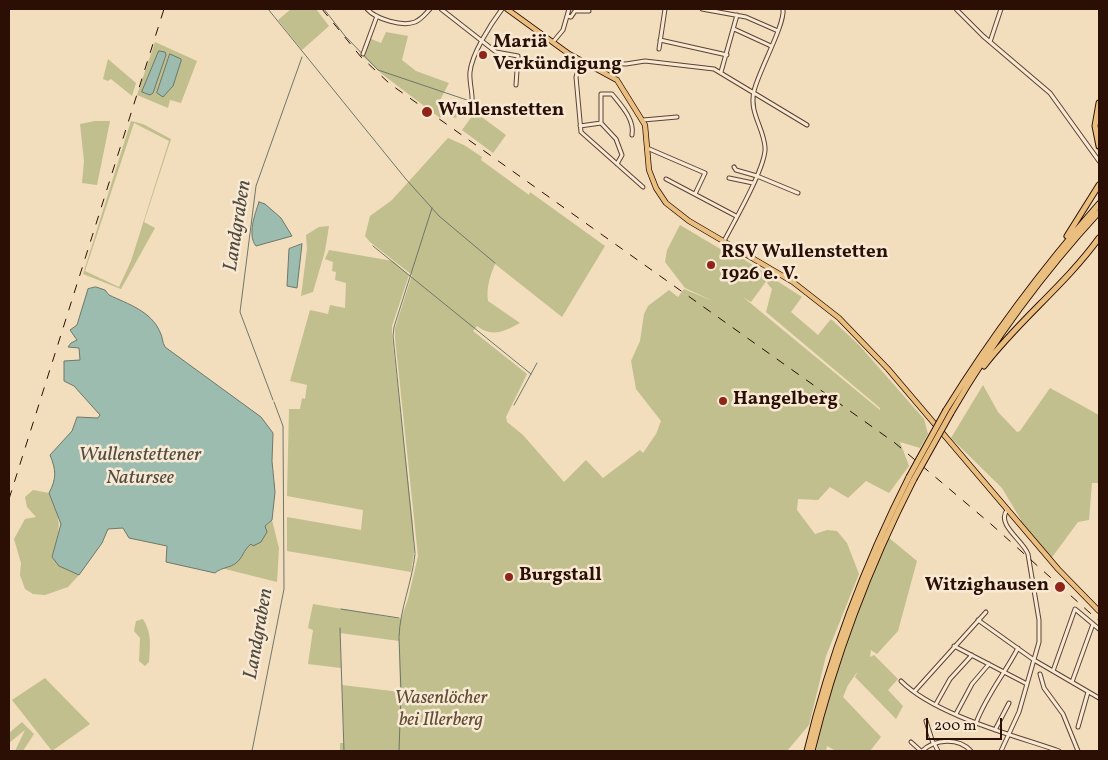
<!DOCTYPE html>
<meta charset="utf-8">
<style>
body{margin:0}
#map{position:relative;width:1108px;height:760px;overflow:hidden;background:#f2ddbd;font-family:Vollkorn,serif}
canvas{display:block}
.frame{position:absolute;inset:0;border:10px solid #2b0f04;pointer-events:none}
.scale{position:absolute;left:926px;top:718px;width:76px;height:22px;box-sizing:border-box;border:2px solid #2b0f04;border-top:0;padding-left:6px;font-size:15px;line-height:18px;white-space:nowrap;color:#2b0f04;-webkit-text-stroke:4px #f7e9d4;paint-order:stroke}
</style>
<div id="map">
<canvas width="1108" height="760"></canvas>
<div class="frame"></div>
<div class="scale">200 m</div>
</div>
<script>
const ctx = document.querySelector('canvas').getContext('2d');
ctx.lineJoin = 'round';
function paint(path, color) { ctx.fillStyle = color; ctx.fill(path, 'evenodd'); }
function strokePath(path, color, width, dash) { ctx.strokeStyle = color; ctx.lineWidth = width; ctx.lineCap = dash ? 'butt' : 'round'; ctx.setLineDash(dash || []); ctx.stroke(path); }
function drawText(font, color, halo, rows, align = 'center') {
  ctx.font = font + ' Vollkorn,serif'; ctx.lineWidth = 5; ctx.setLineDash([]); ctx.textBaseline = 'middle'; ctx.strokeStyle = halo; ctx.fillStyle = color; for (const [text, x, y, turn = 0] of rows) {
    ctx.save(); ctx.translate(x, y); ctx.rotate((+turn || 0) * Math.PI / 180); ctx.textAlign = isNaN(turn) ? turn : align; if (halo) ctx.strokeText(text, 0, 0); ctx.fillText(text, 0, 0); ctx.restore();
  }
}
const green = new Path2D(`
 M291 9H316L329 26 302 50 278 20Z
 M386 32 408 36 402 60 416 71 449 83 438 104 466 115 464 118 459 116 454 118 445 112 440 118 382 74 363 56 369 38 381 43Z
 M155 42 197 61 181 103 170 100 168 108 137 95Z
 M108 59 136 83 132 96 111 79 108 81 103 79Z
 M475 112 506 135 493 153 462 130Z
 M95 121H110L97 185 82 183 84 161 80 124Z
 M131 121 143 124 171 139 144 222 155 228 121 289 83 274ZM134 123 169 141 131 261 119 287 85 271Z
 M448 138 464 145 482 157 481 160 529 195 530 192 605 246 562 317 495 264C490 276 486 288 488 301L520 323C505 331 492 338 477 326L473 331 527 374 506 417 507 422 523 435 564 482 586 460 603 478 640 450 643 453 656 434 661 421 636 389 631 361 640 341 644 314 648 306 669 290 678 297 684 289 713 301 685 288 665 262 667 250 680 225 737 259 740 257 802 297 791 312 818 335 831 319 859 345 924 419 928 434 920 448 900 442 909 466 889 493 866 481 848 498 830 487 818 500 798 499 797 510 815 534 827 530 837 531 847 543 859 574 826 656 809 725 787 751H340V743H344L342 685 400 692 399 641 340 633 341 668 308 664 313 630 308 628 313 604 401 619 408 599 418 556 395 338V328L412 275 370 242 365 236 370 216 392 200ZM770 276 767 283 772 289 766 312 880 408V410L743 297 751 302Z
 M329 226 325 251 313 292 301 296 307 249 306 235 319 227Z
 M329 250 393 261 409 275 392 326V335L413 525 414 553 411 572 287 551V517L361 530 363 510 287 496 289 409H300L302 398 305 399 307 385 290 381 310 310 328 314 330 305 345 308 346 283 335 280 336 272 332 271 333 262 325 259Z
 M983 385 998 412 1017 432 1020 431 1050 388 1099 415V483H1092L1089 520 1078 522 1050 560 1020 525 1021 520 1002 488 951 438Z
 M33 490 49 493C62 525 61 524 52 557L79 575 68 587 45 595 33 594 25 589 20 575 21 563 14 539 25 519 36 517 27 507 25 497Z
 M272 520 279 548 277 582 221 568C241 563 234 564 244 549 248 543 266 525 272 520Z
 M888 537 917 561 898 631 877 654 871 650 870 657 874 655 898 679 888 690 903 706 896 719 855 677 858 671 848 685 843 697 881 737 870 751H836L827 746 826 751H816C832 678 859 606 888 537Z
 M143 619C152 633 150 646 149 662L145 666 139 661 140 638 134 631 136 621Z
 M45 678 90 724 52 751 12 700Z
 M22 722 34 734 23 751H15L25 730 9 743V733Z`);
const water = new Path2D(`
 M159 51 165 52 166 55 153 93 150 95 142 92Z
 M170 54 181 59V61L173 86 163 97 157 93Z
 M259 202 265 204 281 218 292 236 256 246C247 235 255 214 259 202Z
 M302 244 297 288 287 286 289 249Z
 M96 287 105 290 109 295C128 304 151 311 160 332 163 338 162 342 165 347L261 417 273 433 272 461 275 492 272 520 265 526 267 532 261 542 253 546 251 544C243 550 243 558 236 563 230 568 222 567 215 573L166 562 167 546 129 538 123 528 108 529 102 543 79 575 59 566 52 557 61 524 49 493C57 478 56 470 50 455L72 431 77 417 98 418 100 415 74 386 64 381V361L80 360 79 348 68 347 71 343 77 340 70 330 77 325 88 289Z`);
const stream = new Path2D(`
 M268 9 405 178 439 216 495 263
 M324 9 345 36 378 70 467 100
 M373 246 531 374
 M273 400 240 312 256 186 302 57
 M514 405 537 363
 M415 553 393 336 394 327 432 208
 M341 609 399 618
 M340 628 344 751
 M399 637C400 608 412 583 415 554
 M399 638 401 692 399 751
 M252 751 284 589 283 426 274 402`);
const minor = new Path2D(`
 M367 9C376 19 402 27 415 22 422 19 426 13 430 9
 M441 9 496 52 518 56 516 85
 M702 9 746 17 778 31
 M956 9 983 36 1050 93 1099 161
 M567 16 571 17 575 11H589
 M734 29 771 46
 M660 40 727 55
 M553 42 563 30 569 9
 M990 42 1001 9
 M659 49 665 9
 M363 54 377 16
 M581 61 576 77 581 132 643 187
 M596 67 602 63 626 64 645 61 714 69 807 125
 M721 72 737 15
 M472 103C473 93 469 82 470 72 472 53 491 24 502 9
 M643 120 677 117
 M580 126 601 123
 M647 148 705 173 695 194
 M617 164 622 155 616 139 601 123V94H612C621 105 635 120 632 135
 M734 167 736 170 757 176 798 193
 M729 178 753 183
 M666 179 736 216
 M724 241C734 222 767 165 765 147 763 126 749 113 754 91 759 70 785 25 783 9
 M978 620 1034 660 1099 698
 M954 646 1027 684
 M1053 671 1075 609 1099 629
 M1040 674 1044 688 1063 714 1078 751
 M901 681C935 715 1013 735 1059 751
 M1072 682 1093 624
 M914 692 986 612
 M936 704 950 679 972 655
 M956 714 972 684 989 664
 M926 721 933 743
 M976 723C987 694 1004 675 1018 648
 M1078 727 1088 692
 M995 730 1009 703
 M911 742 921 751
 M934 743 938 751
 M922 751C935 739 958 737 971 751
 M1001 751 1019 712 1039 642V620L1028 554C1023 540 996 525 1007 510`);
const major = new Path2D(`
 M507 9 569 54 617 80 645 125 649 170 656 188 666 203 689 221 793 282 839 318 888 369 1058 569 1099 611`);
const highway = new Path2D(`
 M1099 103 1095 126 1099 146
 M1067 236 1099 185
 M984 366C1019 320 1065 285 1099 238
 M946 410C992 336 1042 269 1099 204
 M951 413C993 341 1043 273 1099 212
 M807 751C830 656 865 564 909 477
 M812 751C835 657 870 565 914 479`);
const rail = new Path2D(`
 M322 9 361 57 390 84 895 443 992 525 1099 621
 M9 499 164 9`);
const highwayBridge = new Path2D(`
 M909 477 946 410
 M914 479 951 413`);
const markers = [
 [483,55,5,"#8f2418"],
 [427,112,6,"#8f2418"],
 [711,265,5,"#8f2418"],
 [723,401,5,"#8f2418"],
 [509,577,5,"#8f2418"],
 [1060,587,6,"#8f2418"]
];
const poiNames = [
 ["Mariä",493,44],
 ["Verkündigung",493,66],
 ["Wullenstetten",438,112],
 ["RSV Wullenstetten",721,254],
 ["1926 e. V.",721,276],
 ["Hangelberg",733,401],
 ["Burgstall",519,577],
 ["Witzighausen",1049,587,"right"]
];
const parkNames = [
 ["Wasenlöcher",441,700],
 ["bei Illerberg",441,722]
];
const waterNames = [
 ["Landgraben",239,226,-81],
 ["Wullenstettener",140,456],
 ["Natursee",140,479],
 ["Landgraben",260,634,-80]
];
paint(green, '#c1bf8d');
paint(water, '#9bbcaf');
strokePath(water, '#6e776b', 1);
strokePath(stream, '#6e776b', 1);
strokePath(minor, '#5d4232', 5);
strokePath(major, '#2b0f04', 6);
strokePath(highway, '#2b0f04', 7);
strokePath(minor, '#f7e9d4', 3);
strokePath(major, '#e9be7e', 4.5);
strokePath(highway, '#e9be7e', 5);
strokePath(rail, '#2b0f04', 1, [9, 9]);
strokePath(highwayBridge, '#2b0f04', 7, []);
strokePath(highwayBridge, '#e9be7e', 5);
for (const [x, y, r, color] of markers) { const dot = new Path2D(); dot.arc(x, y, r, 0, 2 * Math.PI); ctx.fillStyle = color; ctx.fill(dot); strokePath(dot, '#f7e9d4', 2); }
drawText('bold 19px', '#2b0f04', '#f7e9d4', poiNames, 'left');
drawText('italic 19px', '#604d34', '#f7e9d4', parkNames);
drawText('italic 20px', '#524c40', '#f7e9d4', waterNames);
</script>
